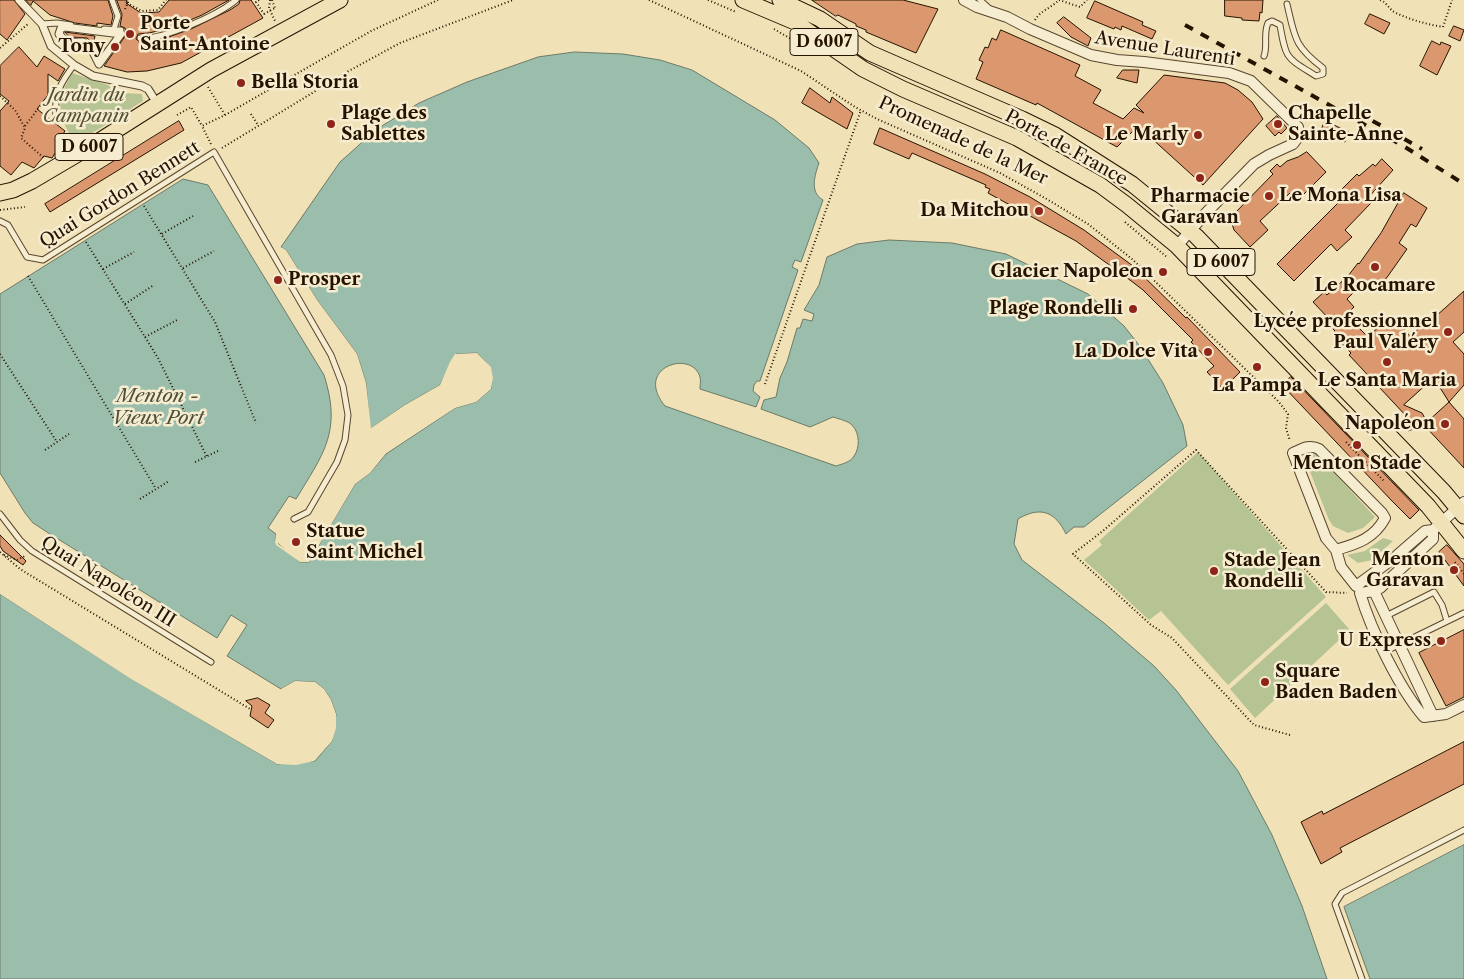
<!DOCTYPE html>
<meta charset="utf-8">
<style>
body{margin:0}
canvas{display:block;background:#f1e1b6}
</style>
<canvas width="1464" height="979"></canvas>
<script>
const ctx = document.querySelector('canvas').getContext('2d');
ctx.lineJoin = 'round';
function paint(path, color) { ctx.fillStyle = color; ctx.fill(path, 'evenodd'); }
function strokePath(path, color, width, dash) { ctx.strokeStyle = color; ctx.lineWidth = width; ctx.lineCap = dash ? 'butt' : 'round'; ctx.setLineDash(dash || []); ctx.stroke(path); }
function drawText(font, color, halo, rows, align = 'center') {
  ctx.font = font + ' "Libre Caslon Text",serif'; ctx.lineWidth = 5; ctx.setLineDash([]); ctx.textBaseline = 'middle'; ctx.strokeStyle = halo; ctx.fillStyle = color; for (const [text, x, y, turn = 0] of rows) {
    ctx.save(); ctx.translate(x, y); ctx.rotate((+turn || 0) * Math.PI / 180); ctx.textAlign = isNaN(turn) ? turn : align; if (halo) ctx.strokeText(text, 0, 0); ctx.fillText(text, 0, 0); ctx.restore();
  }
}
const green = new Path2D(`
 M72 73 108 85 122 93 142 94 143 101 75 144C58 114 54 105 72 73Z
 M1314 451 1375 517 1363 528 1348 533 1333 526 1329 520 1309 469 1310 457Z
 M1198 452 1326 597 1228 685 1161 611 1149 620 1084 560 1102 545 1099 541Z
 M1383 538 1393 541 1372 560 1358 563 1347 555 1365 551Z
 M1326 603 1350 630 1255 718 1230 689Z`);
const water = new Path2D(`
 M575 52 623 54 660 60 692 70 775 120 809 148 819 163C815 175 809 192 823 200L801 262 795 260 792 267 798 270 760 381H757L754 385 753 391 760 397 756 407 700 389C700 385 701 380 700 377 692 349 633 367 665 406L836 466C842 464 851 462 854 456 860 448 860 433 852 425 848 421 839 419 833 417L810 427 761 409 764 400 776 397 780 378 787 362 797 328H800L803 319 812 321 814 314 804 310 819 285 827 257 857 244 889 240 952 243 1006 254 1088 294 1124 326 1139 345 1163 383 1174 406 1183 425 1187 446 1084 527H1074L1066 534C1055 511 1040 506 1018 519L1014 544 1022 560 1104 623 1154 666 1176 690 1238 771 1272 835 1302 906 1327 979H0V594L132 679 277 764 315 761 332 741 336 714 331 700 324 689 315 682 295 681 281 689 227 656 247 625 231 615 217 638 50 534 33 523 25 513 0 473V294L183 179 208 185 324 375C342 431 324 453 296 499L289 496 268 528 276 534 275 541 300 562H309L355 484 370 473 386 454 455 408 476 402 491 389C494 369 490 366 477 353L456 354 440 385 405 405 370 429 366 383 357 354 317 300 286 250 281 247 340 162 377 129 419 103 467 82 538 57Z
 M1464 845V979H1370L1344 907Z`);
const pier = new Path2D(`
 M281 247 286 250 317 300 357 354 366 383 371 428 405 405 440 385 450 362 455 354 477 353 491 367 493 378 491 389 476 402 455 408 386 453 370 473 355 484 309 562H300L276 545 275 542 276 534 278 535V544L301 559H308L353 483 368 471 384 452 454 406 474 400 489 388 490 378 488 368 476 355 457 356 442 387 406 407 372 431H369L363 383 355 355 315 302Z
 M0 592 133 676 278 762H296L313 758 330 739 333 727 334 715 329 702 322 691 314 685 302 683H296L283 691 281 689 295 681 315 682 324 689 331 700 336 714V728L332 741 314 761 296 765 277 764 131 679 0 594Z`);
const building = new Path2D(`
 M0 0H14L25 14 7 40 0 34Z
 M26 0H108L113 16 111 25 97 23V26L75 23 50 15 33 1 31 5Z
 M117 0H127L126 3 141 13 159 12 169 0H229L202 15 174 27 149 33 138 34 136 39 140 42 163 39 191 29 230 10 239 4 240 0H251L263 18 181 63 147 71 127 72 104 66 126 35 125 28 120 26 122 15Z
 M812 0H903L938 9 916 53 866 32V30L856 26V24L838 15 836 16Z
 M1225 0H1263L1262 13 1260 12 1259 21 1242 20V18L1225 16Z
 M1095 1 1143 22 1142 25 1156 31 1152 39 1122 26 1121 30 1115 27 1114 29 1087 18Z
 M1370 14 1390 23 1384 34 1365 24Z
 M1064 17 1091 38 1088 46 1071 37 1057 23Z
 M1454 26 1464 30 1460 41 1449 36Z
 M1001 30 1080 65 1075 76 1101 90 1093 103 1123 119 1134 108 1144 113 1136 105 1164 75 1225 83 1238 90 1252 102 1263 119 1203 185 1138 126 1117 147 1037 103 1036 105 976 79 983 62 979 60 985 47 988 48 992 38 996 40Z
 M65 32 95 36 94 41 105 47 100 54 96 46 87 38 70 37Z
 M1432 41 1440 45 1441 42 1451 46 1437 75 1420 66Z
 M19 47 37 67 44 56 65 69 58 81 48 74V95L37 109 65 131 61 137 64 139 52 158 44 156 34 168 22 162 11 175 0 166V111L9 101 0 94V66Z
 M1123 70H1139L1137 83 1117 78Z
 M810 88 830 103 832 97 853 113 847 129 802 103Z
 M1277 116 1287 128 1281 134 1279 132 1275 136 1266 126Z
 M179 121 184 130 50 212 45 204Z
 M1325 121 1349 132 1345 142 1321 131Z
 M880 128 985 174 1030 197 1084 230 1133 266 1186 318 1187 317 1240 372 1223 389 1207 372 1214 366 1191 342 1193 340 1143 290 1126 277 1076 241 988 193 990 189 985 187 986 185 912 153 909 159 874 144Z
 M1307 152 1326 172 1298 200 1290 193 1260 221 1268 230 1250 247 1234 230 1232 224 1233 215 1273 174 1270 171 1277 164 1280 167 1287 161 1298 157Z
 M1382 159 1393 170 1367 199 1371 203 1345 230 1352 237 1337 251 1331 244 1294 281 1277 264 1341 200 1336 195 1357 174 1359 176 1373 164 1375 166Z
 M1404 193 1427 208 1416 227 1411 224 1399 243 1407 249 1388 276 1379 287 1370 280 1366 284 1364 282 1347 299 1354 307 1346 315 1368 337 1391 315 1410 336 1434 315 1435 317 1464 291V332L1453 342 1464 354V385L1449 402 1464 419V468L1424 425 1408 431 1402 424 1408 418 1349 355 1351 353 1333 334 1335 331 1327 323 1330 320 1313 302 1324 292 1327 295 1348 276 1358 263 1359 264 1381 233ZM1434 378 1449 402 1427 422 1422 413 1404 405Z
 M1291 377 1419 510 1410 519 1392 501 1282 385Z
 M0 535 26 561 23 565 3 551 0 546Z
 M1447 545 1464 564V586L1439 552Z
 M1464 630V697L1446 706 1419 653Z
 M258 698 270 705 265 713 274 720 268 728 250 716 252 706 246 701Z
 M1464 742V784L1340 848 1342 852 1321 864 1301 822 1322 811 1323 814Z`);
const path = new Path2D(`
 M259 0 256 2 264 14
 M270 0 269 8 275 21
 M272 0 275 8
 M649 0 801 71 855 107 877 119 1000 173 1045 198 1088 224 1132 259 1279 402 1288 414 1286 428 1290 441
 M708 0 736 12
 M1059 0 1080 7 1087 0
 M1380 0C1387 2 1389 10 1396 13 1411 20 1426 24 1443 27L1452 0
 M127 3 142 11 158 10 166 0
 M125 9 129 0
 M1035 20C1040 11 1051 8 1059 0
 M774 29 805 47
 M0 48 28 24
 M208 87 225 115
 M0 96 15 110 25 128 21 138 44 158
 M251 114 258 125
 M177 115 191 107 202 126
 M25 126 40 106H47
 M211 144 202 126 225 115 371 31 438 0
 M222 148 345 73 400 43 513 0
 M144 206 215 322 256 423
 M0 210 25 207
 M1125 222 1168 258
 M162 234 193 216
 M86 242 158 358 207 457
 M183 268 214 251
 M103 269 134 252
 M28 276 156 489
 M125 304 154 285
 M145 337 177 320
 M0 354 57 442
 M765 384 861 110
 M1346 442 1385 482
 M45 450 69 434
 M195 462 218 451
 M140 499 169 481
 M0 552 20 569 250 709
 M4 555 17 560 25 556
 M1455 562 1464 574
 M1290 735 1254 725 1172 638 1151 625 1073 554 1104 530 1196 450 1326 592 1347 593`);
const service = new Path2D(`
 M112 0 118 16 114 29
 M980 0 991 10
 M42 24 57 23 71 25
 M104 29 121 30
 M140 38C163 40 218 15 236 0
 M1264 56C1268 46 1263 34 1268 23L1272 21 1280 25C1286 60 1286 57 1316 76L1323 74V68C1294 46 1295 38 1287 4
 M56 116C54 94 61 82 74 65
 M0 221 8 225 27 257 43 260 214 152 331 355 343 386 348 415 345 440 337 462 308 512 294 519
 M0 514 20 540 32 551 211 662
 M1386 616 1434 592 1442 605 1447 621
 M1384 652 1464 613
 M1362 979 1335 904 1342 893 1464 830`);
const pedestrian = new Path2D(`
 M19 0 42 24 51 46 74 65 93 76 142 86 148 89 153 97
 M65 27 121 34 99 64 92 50 83 42C71 42 66 44 59 34L61 28Z`);
const minor = new Path2D(`
 M964 0 977 7 1007 17 1030 29 1091 55 1117 60 1144 62 1229 73 1251 81 1298 127 1299 136 1293 144 1269 155 1254 164 1205 214 1177 246
 M1433 530V539L1380 588 1374 591 1360 593C1371 630 1399 688 1424 717L1446 714 1464 705
 M1336 550C1356 544 1374 539 1385 518L1382 513 1319 449C1310 444 1302 449 1293 453L1326 538 1336 550 1341 567 1356 586 1394 558 1425 531 1433 530 1464 502
 M1374 591 1433 716`);
const primary = new Path2D(`
 M743 0 795 22 863 69 903 89 1017 138 1100 185 1127 205 1177 246 1428 506 1464 551
 M780 0 820 19 870 53 1022 119 1055 135 1132 184 1196 236 1444 492 1464 516
 M0 193 13 190 32 181 88 148 211 70 340 0`);
const rail = new Path2D(`
 M1185 25 1405 147 1464 184
 M1357 112 1422 149`);
const pathBridge = new Path2D(`
 M264 14 275 8`);
const markers = [
 [130,34,5,"#8f2418"],
 [115,47,5,"#8f2418"],
 [241,83,5,"#8f2418"],
 [331,124,5,"#8f2418"],
 [1278,124,5,"#8f2418"],
 [1198,135,5,"#8f2418"],
 [1200,178,5,"#8f2418"],
 [1269,196,5,"#8f2418"],
 [1039,211,5,"#8f2418"],
 [1375,267,5,"#8f2418"],
 [1163,272,5,"#8f2418"],
 [278,280,5,"#8f2418"],
 [1133,309,5,"#8f2418"],
 [1448,332,5,"#8f2418"],
 [1208,352,5,"#8f2418"],
 [1387,362,5,"#8f2418"],
 [1257,367,5,"#8f2418"],
 [1445,424,5,"#8f2418"],
 [1357,445,5,"#8f2418"],
 [296,542,5,"#8f2418"],
 [1454,570,5,"#8f2418"],
 [1214,571,5,"#8f2418"],
 [1441,641,5,"#8f2418"],
 [1265,682,5,"#8f2418"]
];
const shields = [
 [824,42,68],
 [89,147,68],
 [1221,262,68]
];
const shieldNames = [
 ["D 6007",824,42],
 ["D 6007",89,147],
 ["D 6007",1221,262]
];
const poiNames = [
 ["Porte",140,24,"left"],
 ["Saint-Antoine",140,45,"left"],
 ["Tony",105,47],
 ["Bella Storia",251,83,"left"],
 ["Plage des",341,114,"left"],
 ["Sablettes",341,135,"left"],
 ["Chapelle",1288,114,"left"],
 ["Sainte-Anne",1288,135,"left"],
 ["Le Marly",1188,135],
 ["Le Mona Lisa",1279,196,"left"],
 ["Pharmacie",1200,197,"center"],
 ["Garavan",1200,218,"center"],
 ["Da Mitchou",1029,211],
 ["Glacier Napoleon",1153,272],
 ["Prosper",288,280,"left"],
 ["Le Rocamare",1375,286,"center"],
 ["Plage Rondelli",1123,309],
 ["Lycée professionnel",1438,322],
 ["Paul Valéry",1438,343],
 ["La Dolce Vita",1198,352],
 ["Le Santa Maria",1387,381,"center"],
 ["La Pampa",1257,386,"center"],
 ["Napoléon",1435,424],
 ["Menton Stade",1357,464,"center"],
 ["Statue",306,532,"left"],
 ["Saint Michel",306,553,"left"],
 ["Menton",1444,560],
 ["Garavan",1444,581],
 ["Stade Jean",1224,561,"left"],
 ["Rondelli",1224,582,"left"],
 ["U Express",1431,641],
 ["Square",1275,672,"left"],
 ["Baden Baden",1275,693,"left"]
];
const streetNames = [
 ["Avenue Laurenti",1165,49,9],
 ["Promenade de la Mer",963,141,25],
 ["Porte de France",1066,148,29],
 ["Quai Gordon Bennett",120,195,-32],
 ["Quai Napoléon III",108,582,32]
];
const parkNames = [
 ["Jardin du",86,96],
 ["Campanin",86,117]
];
const waterNames = [
 ["Menton -",158,397],
 ["Vieux Port",158,419]
];
paint(green, '#b5c492');
paint(water, '#9bbeac');
strokePath(water, '#6c7a67', 1);
paint(pier, '#f1e1b6');
paint(building, '#db986f');
strokePath(building, '#251300', 1);
strokePath(service, '#58462e', 7);
strokePath(pedestrian, '#58462e', 9);
strokePath(minor, '#58462e', 12);
strokePath(primary, '#251300', 17);
strokePath(path, '#251300', 2, [1, 2.5]);
strokePath(service, '#f6ecd0', 5);
strokePath(pedestrian, '#f6ecd0', 7);
strokePath(minor, '#f6ecd0', 10);
strokePath(primary, '#f1e1b6', 15);
strokePath(rail, '#251300', 4, [9, 9]);
strokePath(pathBridge, '#251300', 2, [1, 2.5]);
for (const [x, y, r, color] of markers) { const dot = new Path2D(); dot.arc(x, y, r, 0, 2 * Math.PI); ctx.fillStyle = color; ctx.fill(dot); strokePath(dot, '#f6ecd0', 2); }
for (const [x, y, w] of shields) { const box = new Path2D(); box.roundRect(x - w / 2, y - 13.5, w, 27, 4); ctx.fillStyle = '#f6ecd0'; ctx.fill(box); strokePath(box, '#251300', 1); }
drawText('bold 16px', '#251300', null, shieldNames);
drawText('bold 18px', '#251300', '#f6ecd0', poiNames, 'right');
drawText('18px', '#251300', '#f6ecd0', streetNames);
drawText('italic 18px', '#575133', '#f6ecd0', parkNames);
drawText('italic 19px', '#4e4f3c', '#f6ecd0', waterNames);
</script>
